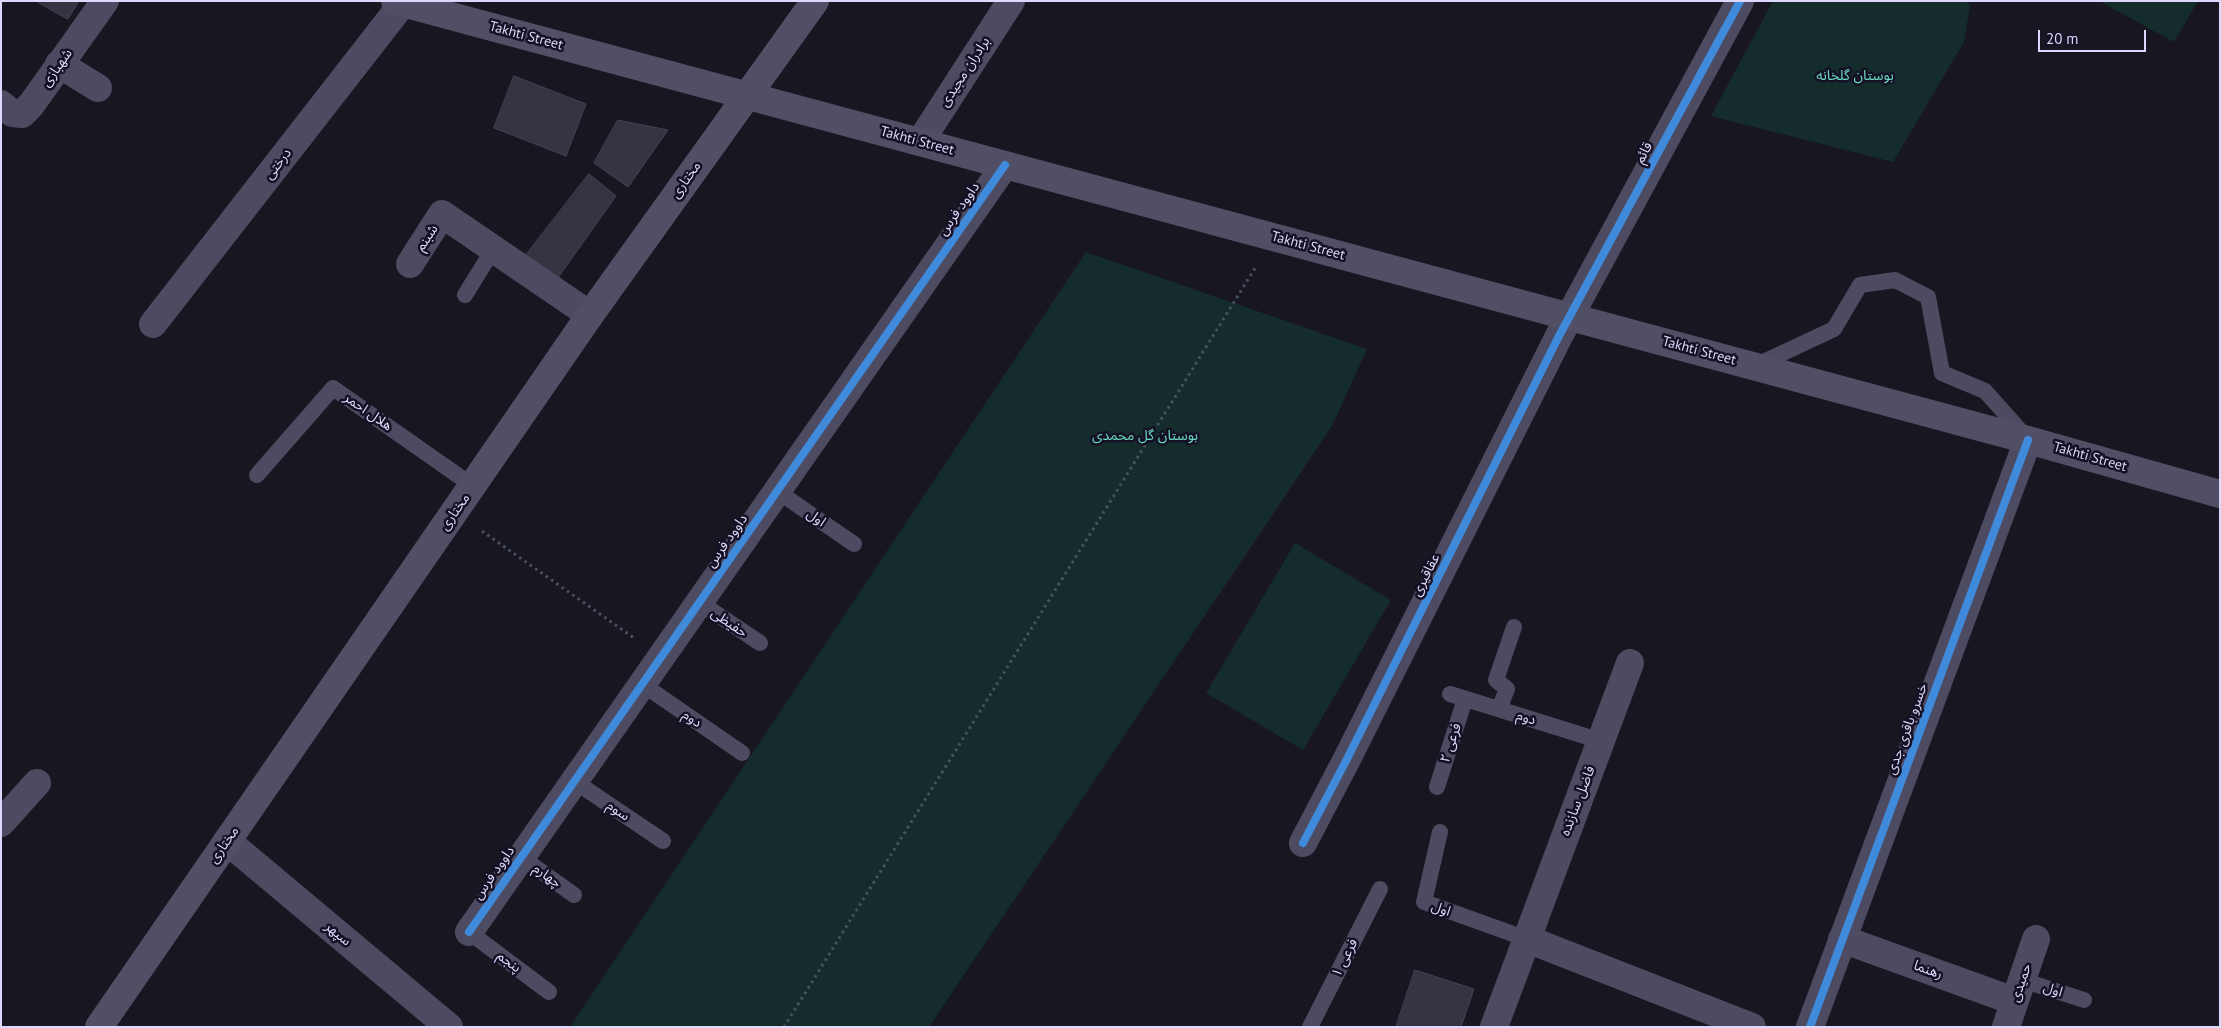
<!DOCTYPE html>
<meta charset="utf-8">
<style>
body{margin:0}
#map{position:relative;width:2221px;height:1028px;overflow:hidden;background:#181620;font-family:"PT Sans",sans-serif}
canvas{display:block}
.frame{position:absolute;inset:0;border:2px solid #ddd8fc;pointer-events:none}
.scale{position:absolute;left:2038px;top:30px;width:108px;height:22px;box-sizing:border-box;border:2px solid #ddd8fc;border-top:0;padding-left:6px;font-size:15px;line-height:18px;white-space:nowrap;color:#ddd8fc;-webkit-text-stroke:4px #151125;paint-order:stroke}
</style>
<div id="map">
<canvas width="2221" height="1028"></canvas>
<div class="frame"></div>
<div class="scale">20 m</div>
</div>
<script>
const ctx = document.querySelector('canvas').getContext('2d');
ctx.lineJoin = 'round';
function paint(path, color) { ctx.fillStyle = color; ctx.fill(path, 'evenodd'); }
function strokePath(path, color, width, dash) { ctx.strokeStyle = color; ctx.lineWidth = width; ctx.lineCap = dash ? 'butt' : 'round'; ctx.setLineDash(dash || []); ctx.stroke(path); }
function drawText(font, color, halo, rows, align = 'center') {
  ctx.font = font + ' "PT Sans","Noto Sans Arabic",sans-serif'; ctx.lineWidth = 5; ctx.setLineDash([]); ctx.textBaseline = 'middle'; ctx.strokeStyle = halo; ctx.fillStyle = color; for (const [text, x, y, turn = 0] of rows) {
    ctx.save(); ctx.translate(x, y); ctx.rotate((+turn || 0) * Math.PI / 180); ctx.textAlign = isNaN(turn) ? turn : align; if (halo) ctx.strokeText(text, 0, 0); ctx.fillText(text, 0, 0); ctx.restore();
  }
}
const green = new Path2D(`
 M1773 1H1966L1970 5 1964 42 1893 162 1711 116Z
 M2099 1H2198L2174 42Z
 M1086 252 1367 349 1332 426 929 1027H570Z
 M1295 543 1391 600 1303 750 1206 693Z`);
const building = new Path2D(`
 M36 1H79L68 19Z
 M514 76 586 104 566 156 494 128Z
 M618 120 668 130 628 187 594 163Z
 M589 174 616 196 555 282 526 255Z
 M1415 970 1474 989 1461 1027H1396Z`);
const path = new Path2D(`
 M482 531 634 638
 M784 1027 1257 265`);
const service = new Path2D(`
 M465 295 494 248
 M1755 366 1834 329 1860 285 1895 280 1928 297 1942 373 1985 391 2027 438
 M257 475 333 388 473 486
 M777 491 854 544
 M699 602 760 643
 M642 684 742 753
 M1450 694 1601 741
 M1499 709 1507 689 1496 680 1514 627
 M574 781 663 841
 M1437 787 1465 699
 M1440 832 1424 902 1527 939
 M521 857 574 895
 M469 932 549 992
 M2022 980 2084 1000
 M1310 1027 1380 889`);
const minor = new Path2D(`
 M59 64 98 88
 M1 104 12 113 22 114 31 105 105 1
 M920 142 1011 1
 M410 264 442 214 590 315
 M153 324 403 3
 M1 823 37 783
 M227 841 449 1027
 M1303 843 1348 757 1559 336 1740 1
 M469 932 1005 165
 M1527 939 1752 1027
 M1842 939 2014 1001
 M1494 1027 1630 663
 M1810 1027 2028 440
 M2006 1027 2036 939`);
const secondary = new Path2D(`
 M395 1 2028 440 2220 494
 M99 1027 590 315 815 1`);
const cycleway = new Path2D(`
 M1303 843 1348 757 1559 336 1740 1
 M469 932 1005 165
 M1810 1027 2028 440`);
const streetNames = [
 ["Takhti Street",526,36,15],
 ["شهبازی",57,68,-55],
 ["برادران مجیدی",965,72,-57],
 ["Takhti Street",917,141,15],
 ["قائم",1644,153,-62],
 ["درختی",278,164,-52],
 ["مختاری",686,180,-55],
 ["داوود فرس",959,209,-55],
 ["شبنم",427,238,-57],
 ["Takhti Street",1308,246,15],
 ["Takhti Street",1699,351,15],
 ["هلال احمر",368,412,35],
 ["Takhti Street",2090,457,16],
 ["مختاری",455,512,-55],
 ["اول",816,518,35],
 ["داوود فرس",727,541,-55],
 ["عقاقیری",1426,575,-63],
 ["حفیظی",729,623,34],
 ["دوم",1526,718,17],
 ["دوم",692,719,35],
 ["خسرو باقری جدی",1907,729,-70],
 ["فرعی ۲",1451,743,-72],
 ["فاضل سازنده",1578,801,-69],
 ["سوم",618,811,34],
 ["مختاری",224,845,-55],
 ["داوود فرس",494,873,-55],
 ["چهارم",547,876,35],
 ["اول",1441,909,20],
 ["سپهر",338,934,40],
 ["فرعی ۱",1345,958,-63],
 ["پنجم",509,962,37],
 ["رهنما",1928,970,20],
 ["حمیدی",2021,983,-71],
 ["اول",2053,990,18]
];
const parkNames = [
 ["بوستان گلخانه",1855,76],
 ["بوستان گل محمدی",1145,436]
];
paint(green, '#152c2d');
paint(building, '#363442');
strokePath(building, '#454153', 1);
strokePath(path, '#485260', 3, [2.5, 4]);
strokePath(service, '#4d4b61', 16);
strokePath(minor, '#4d4b61', 28);
strokePath(secondary, '#514f66', 28);
strokePath(cycleway, '#408adc', 8);
drawText('14px', '#ddd8fc', '#151125', streetNames);
drawText('14px', '#68d8bf', '#151125', parkNames);
</script>
